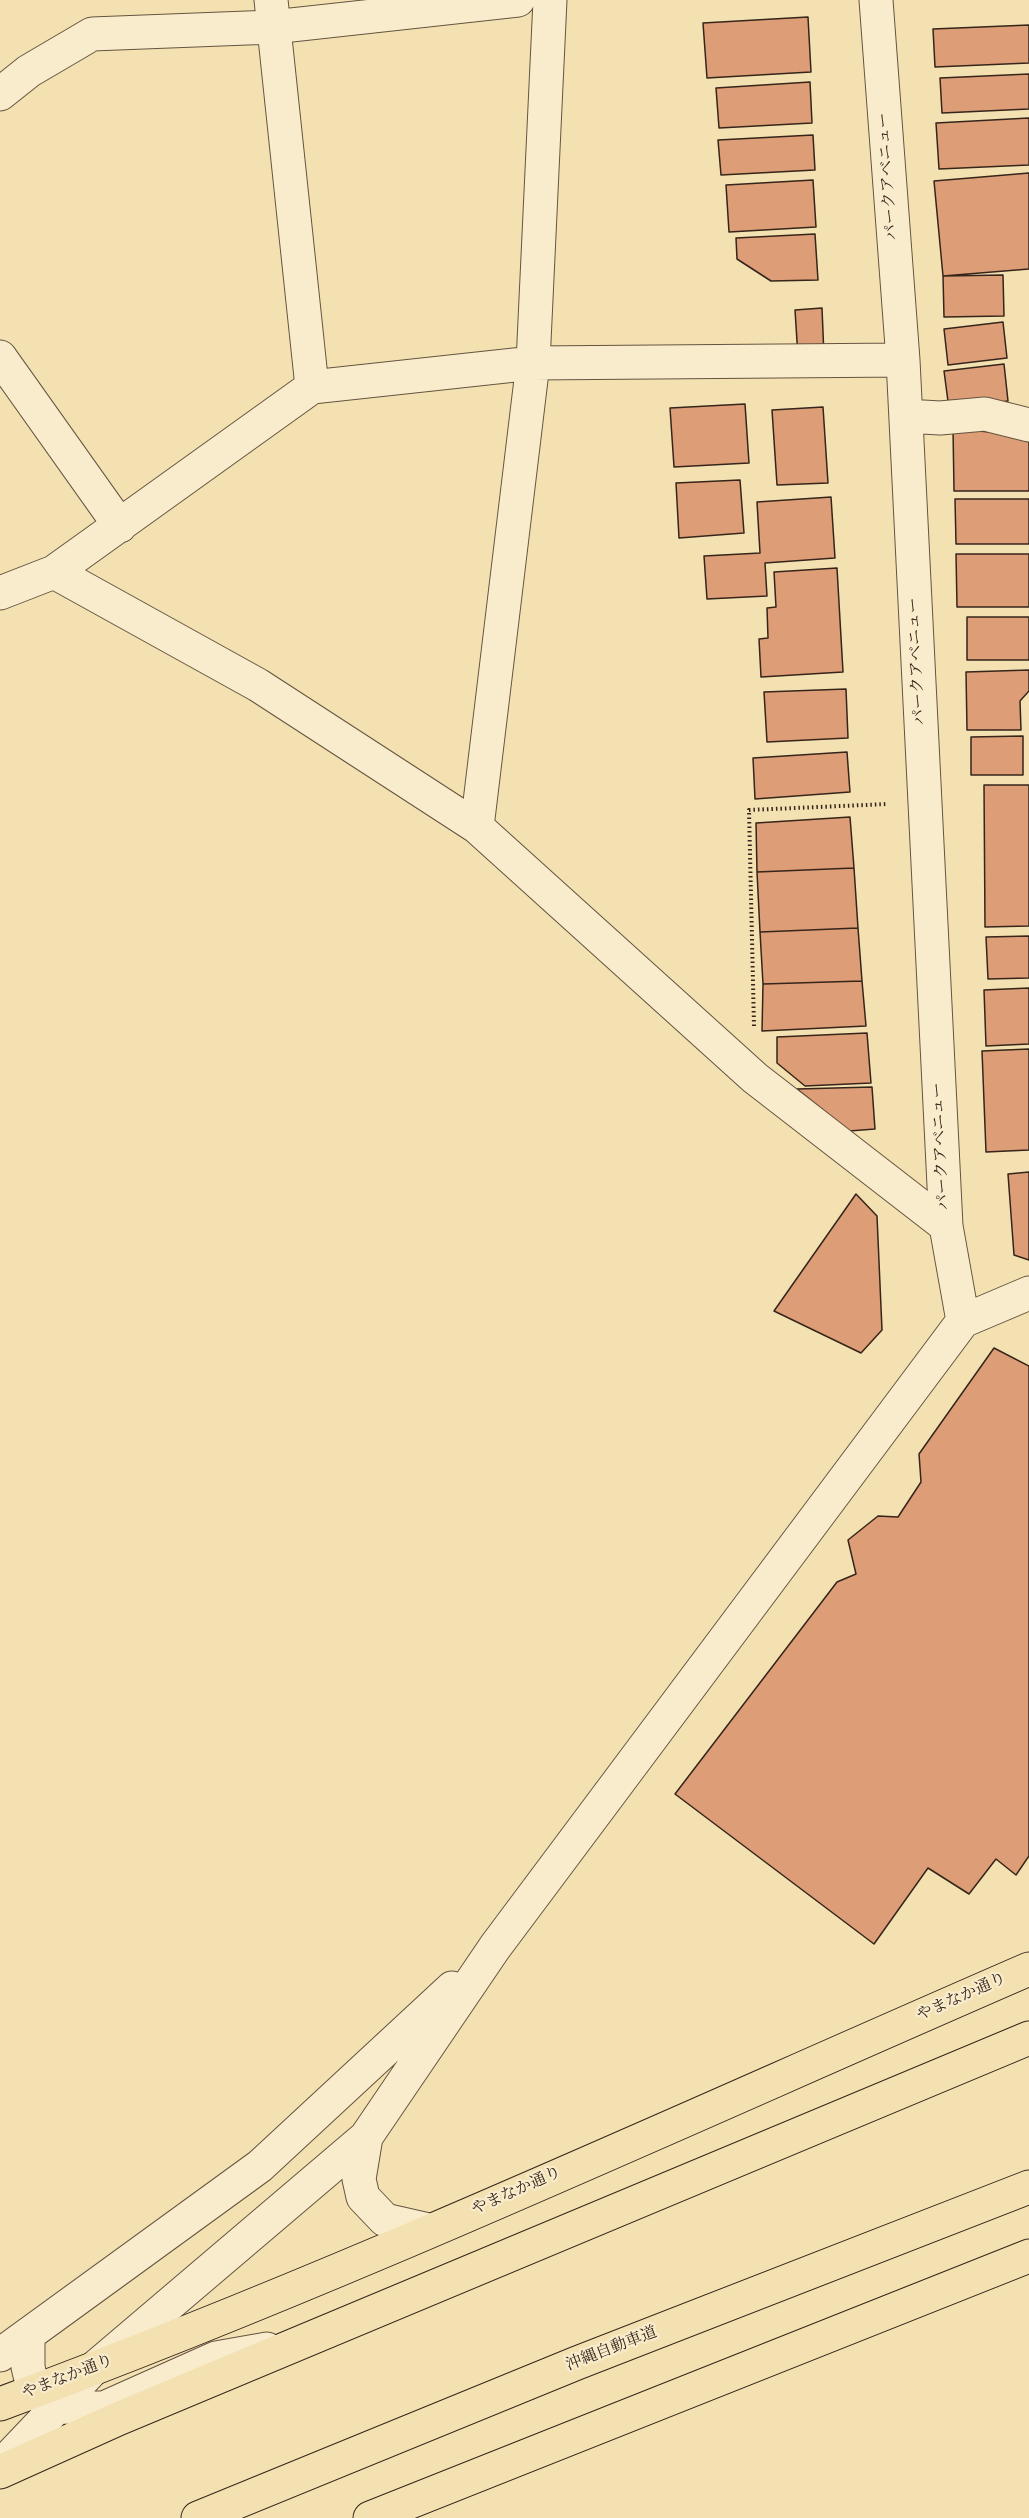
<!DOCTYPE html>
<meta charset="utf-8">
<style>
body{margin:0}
canvas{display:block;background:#f4e1b1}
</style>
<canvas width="1029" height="2518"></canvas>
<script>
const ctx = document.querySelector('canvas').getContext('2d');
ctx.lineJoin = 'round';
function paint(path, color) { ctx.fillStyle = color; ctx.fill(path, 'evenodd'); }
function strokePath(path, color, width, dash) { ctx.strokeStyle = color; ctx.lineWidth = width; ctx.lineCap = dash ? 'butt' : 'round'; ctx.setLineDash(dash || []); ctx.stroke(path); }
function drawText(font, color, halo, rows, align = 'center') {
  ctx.font = font + ' Vollkorn,"Noto Serif JP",serif'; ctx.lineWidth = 4.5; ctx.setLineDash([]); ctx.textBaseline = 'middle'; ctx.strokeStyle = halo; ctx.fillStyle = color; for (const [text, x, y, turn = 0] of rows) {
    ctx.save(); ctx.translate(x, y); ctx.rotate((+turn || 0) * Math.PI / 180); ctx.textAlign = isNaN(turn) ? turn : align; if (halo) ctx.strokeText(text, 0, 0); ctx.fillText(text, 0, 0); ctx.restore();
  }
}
const building = new Path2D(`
 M808 17 811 72 707 78 703 23Z
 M1029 25V63L935 67 933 29Z
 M1029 74V109L942 113 940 78Z
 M810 82 812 123 719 128 716 88Z
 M1029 118V165L939 169 936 123Z
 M813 135 815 170 721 175 718 140Z
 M1029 173V269L943 276 934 181Z
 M813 180 816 227 729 232 726 185Z
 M815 234 818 280 771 281 737 259 736 238Z
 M1003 275 1004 316 944 317 943 276Z
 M822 308 824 356 798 357 795 310Z
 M1003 322 1007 358 948 365 944 329Z
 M1004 364 1008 401 949 409 944 371Z
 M745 404 749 463 674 467 670 408Z
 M823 407 828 483 777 485 772 410Z
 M953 429 1029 435V491H954Z
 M740 480 744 533 679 538 676 483Z
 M831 497 835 558 765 563 767 596 707 599 704 556 760 553 757 502Z
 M955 499H1029V544H956Z
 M956 554H1029V607H957Z
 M837 568 843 672 761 677 759 639 768 638 767 608 776 607 774 572Z
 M967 617H1029V660H967Z
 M1029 670V691L1020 701 1021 730H967L966 672Z
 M846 689 848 738 767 742 764 692Z
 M1023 736V775H971V737Z
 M847 752 850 792 755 799 753 758Z
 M984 785H1029V926L985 927Z
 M850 817 854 868 757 872 756 823Z
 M854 868 858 928 760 932 757 872Z
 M858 928 862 981 763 984 760 932Z
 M1029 936V978L988 979 986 937Z
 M862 981 866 1026 762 1031 763 984Z
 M1029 988V1044L986 1046 984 990Z
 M867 1033 871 1083 805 1086 777 1063V1037Z
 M1029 1049V1150L986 1152 982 1051Z
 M872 1087 875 1129 849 1131 797 1089Z
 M1029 1172V1260L1014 1255 1008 1174Z
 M856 1194 877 1216 882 1330 861 1353 774 1311Z
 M994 1348 1029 1366V1856L1016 1875 996 1859 969 1894 928 1868 874 1944 675 1794 837 1582 856 1574 848 1540 878 1516 898 1517 921 1482 919 1454Z`);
const path = new Path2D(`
 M754 1026 749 810 888 804`);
const minor = new Path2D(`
 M271 0 312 387
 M876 0 903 360 946 1226 963 1321
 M0 94 29 71 92 34 273 27 518 0
 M0 357 120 526
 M906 416 940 418 985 414 1029 425
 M54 572 258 685 477 827 755 1078 946 1226
 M0 593 54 572 312 387 533 363 903 360
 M477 827 533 363 550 0
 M366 2137 359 2179 363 2197 385 2220 429 2230
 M28 2336V2367L34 2392 57 2407 104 2408 216 2358 267 2349
 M0 2355 260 2166 452 1988
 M0 2467 92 2370 366 2137 495 1947 963 1321 1029 1293`);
const major = new Path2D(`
 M0 2404C349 2275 688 2117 1029 1969
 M0 2472 120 2418 1029 2038`);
const highway = new Path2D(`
 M198 2518 577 2363 1029 2187
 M370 2518 1029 2256`);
const streetNames = [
 ["パークアベニュー",889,176,-94],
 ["パークアベニュー",918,661,-93],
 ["パークアベニュー",942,1146,-93],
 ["やまなか通り",962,1998,-24],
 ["やまなか通り",517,2192,-24],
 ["沖縄自動車道",612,2350,-21],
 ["やまなか通り",68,2378,-21]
];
paint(building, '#dd9d76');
strokePath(building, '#35251b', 1.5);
strokePath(minor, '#655440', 35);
strokePath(major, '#35251b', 35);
strokePath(highway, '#35251b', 35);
strokePath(path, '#35251b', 4, [1.5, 3]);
strokePath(minor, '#f8eccc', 33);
strokePath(major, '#f4e1b1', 33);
strokePath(highway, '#f4e1b1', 33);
drawText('16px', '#35251b', '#f8eccc', streetNames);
</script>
